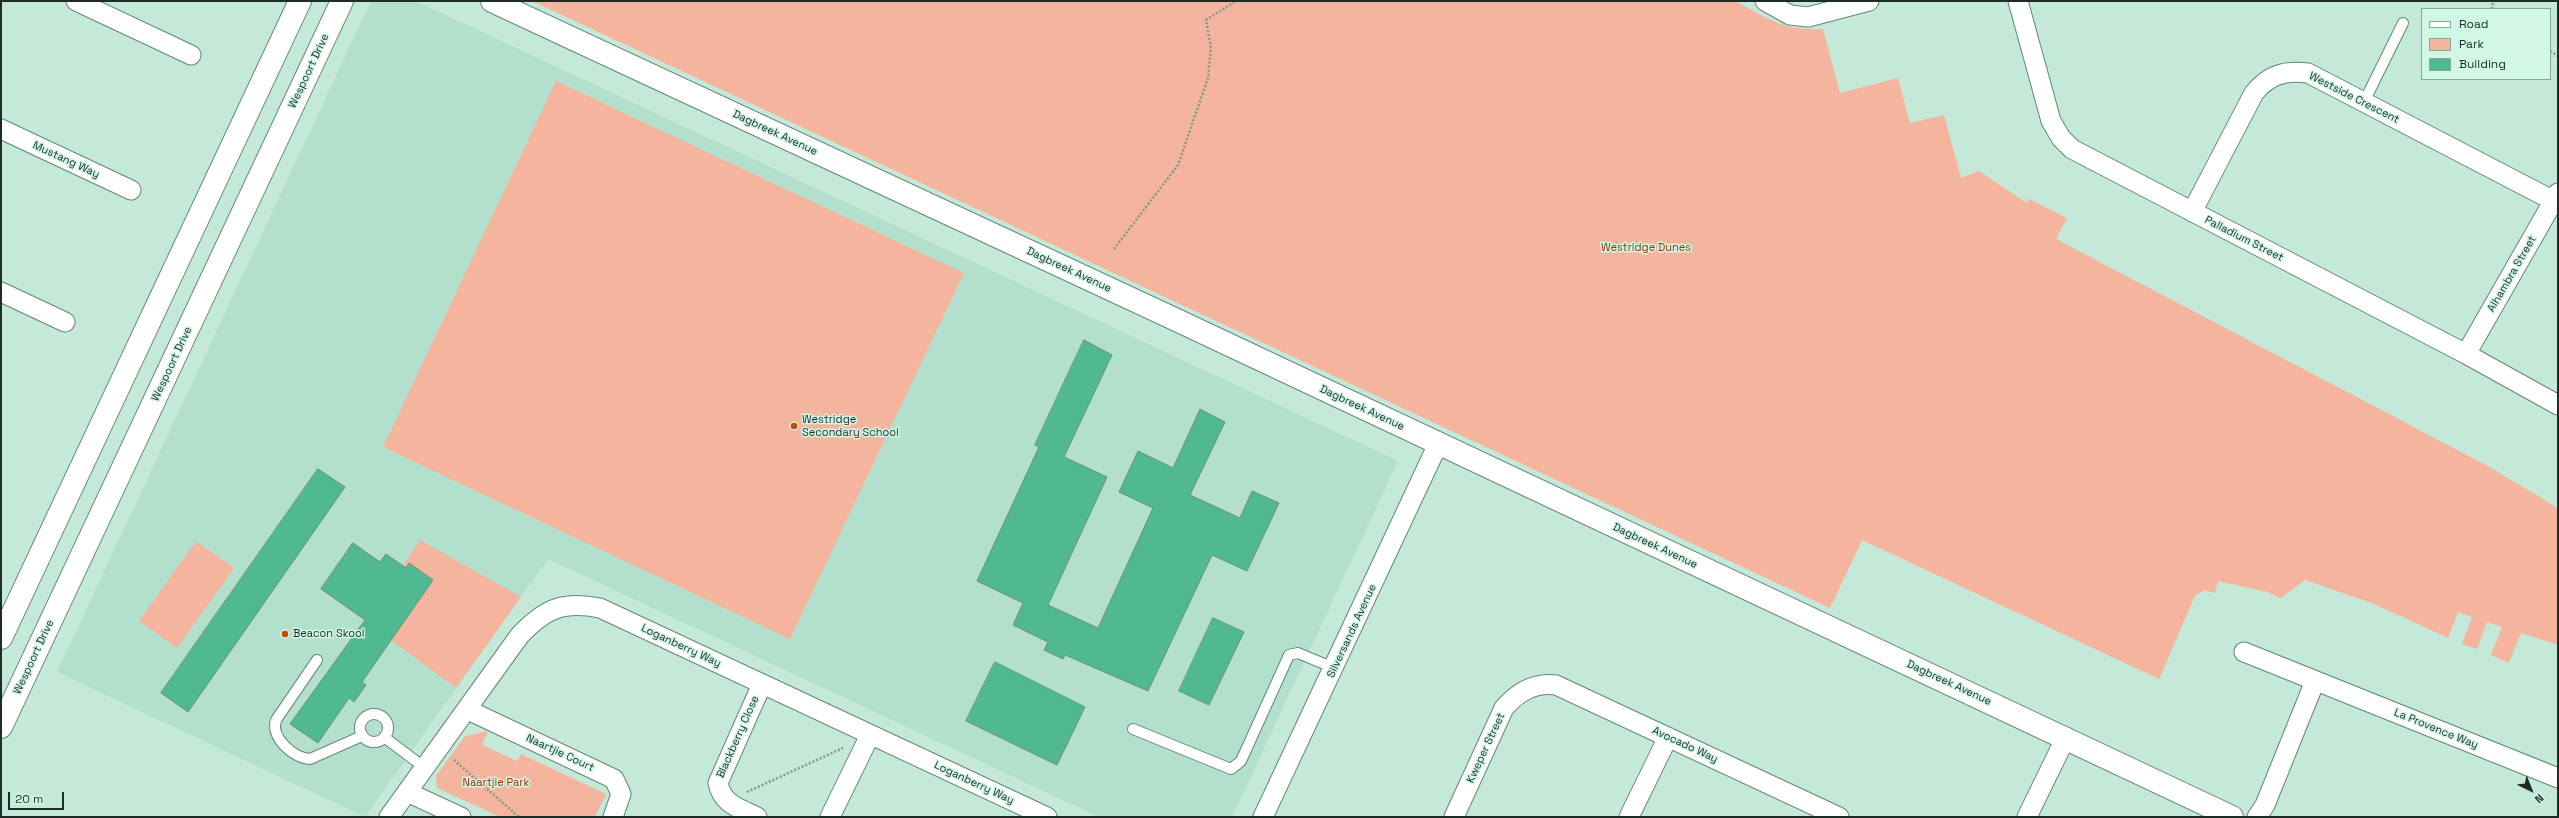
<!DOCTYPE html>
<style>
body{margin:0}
#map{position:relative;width:2559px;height:818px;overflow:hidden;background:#c4e9d8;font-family:"Space Grotesk",sans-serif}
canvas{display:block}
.frame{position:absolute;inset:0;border:2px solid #1e2c26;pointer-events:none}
.legend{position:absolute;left:2421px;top:8px;width:130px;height:72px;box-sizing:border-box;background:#d1f7e6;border:1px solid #89a699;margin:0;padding:5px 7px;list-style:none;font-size:12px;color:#1e2c26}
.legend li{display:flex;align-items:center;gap:8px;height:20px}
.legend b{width:20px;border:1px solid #89a699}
.north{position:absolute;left:2511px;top:770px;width:40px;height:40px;-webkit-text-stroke:3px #d1f7e6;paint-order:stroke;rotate:137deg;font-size:11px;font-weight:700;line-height:16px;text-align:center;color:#1e2c26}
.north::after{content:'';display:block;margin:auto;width:14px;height:18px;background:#1e2c26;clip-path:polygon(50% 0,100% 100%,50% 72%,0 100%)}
.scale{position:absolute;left:8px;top:792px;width:56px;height:18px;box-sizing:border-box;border:2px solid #1e2c26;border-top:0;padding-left:5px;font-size:12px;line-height:14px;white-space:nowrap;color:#1e2c26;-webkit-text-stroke:3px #d1f7e6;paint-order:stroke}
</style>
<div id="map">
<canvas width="2559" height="818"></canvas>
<div class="frame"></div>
<ul class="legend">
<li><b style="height:5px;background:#fff"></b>Road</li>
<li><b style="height:11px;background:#f4b49e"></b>Park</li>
<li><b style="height:11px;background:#50b992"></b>Building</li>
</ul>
<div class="north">N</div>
<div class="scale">20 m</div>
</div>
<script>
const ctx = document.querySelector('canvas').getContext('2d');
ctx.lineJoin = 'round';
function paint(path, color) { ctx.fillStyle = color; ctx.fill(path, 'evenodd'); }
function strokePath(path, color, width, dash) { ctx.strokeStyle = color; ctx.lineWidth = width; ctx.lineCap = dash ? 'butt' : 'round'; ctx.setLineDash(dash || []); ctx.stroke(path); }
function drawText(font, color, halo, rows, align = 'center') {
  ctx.font = font + ' "Space Grotesk",sans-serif'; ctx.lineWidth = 3; ctx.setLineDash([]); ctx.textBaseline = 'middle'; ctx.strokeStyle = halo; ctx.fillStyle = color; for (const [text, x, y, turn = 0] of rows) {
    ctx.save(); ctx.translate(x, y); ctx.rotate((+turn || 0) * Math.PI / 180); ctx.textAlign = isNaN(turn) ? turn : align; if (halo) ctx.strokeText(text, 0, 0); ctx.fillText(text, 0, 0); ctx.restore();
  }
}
const built = new Path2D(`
 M371 1H416L1398 461 1232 817H1099L548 559 365 817 57 672Z`);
const green = new Path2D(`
 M532 1H1735C1770 19 1782 31 1823 29L1840 93 1898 78 1910 123 1944 115 1961 178 1979 171 2027 203 2029 199 2067 218 2056 239 2486 465 2558 508V645L2521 633 2509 663 2491 655 2502 627 2487 622 2477 649 2462 644 2472 617 2458 612 2448 638 2372 603 2305 580 2281 598 2267 592 2218 581 2215 593 2204 590 2195 596 2159 679 1862 540 1830 608Z
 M556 81 964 273 790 639 383 447Z
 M420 540 521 597 456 688 391 640 433 580 409 563 404 571 401 569Z
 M196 541 234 568 177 648 139 621Z
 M488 731 482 745 517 761 521 754 606 794 595 817H500L437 788 436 776 465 736Z`);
const building = new Path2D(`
 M1084 340 1112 355 1064 457 1107 477 1048 605 1098 628 1153 508 1119 492 1138 451 1173 468 1200 409 1225 422 1190 495 1240 518 1252 491 1279 503 1247 571 1212 555 1148 691 1065 655 1063 659 1044 650 1048 642 1013 625 1023 603 977 581 1039 447 1035 445Z
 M318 469 345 487 188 712 161 693Z
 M353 543 380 562 386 554 406 568 409 563 433 580 362 682 366 685 354 702 349 698 318 743 290 724 365 620 321 589Z
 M1213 618 1244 632 1209 705 1179 691Z
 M995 662 1085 707 1057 765 966 721Z`);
const path = new Path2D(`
 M2492 9 2493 1
 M2550 51 2558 56
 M1114 249 1178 165 1208 78 1211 48 1206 20 1236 1
 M454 760 519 817
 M747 792 843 748`);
const lane = new Path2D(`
 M2364 102 2403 23
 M317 660 276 720C270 737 293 758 310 759L362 736
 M360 728a14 14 0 1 1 28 0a14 14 0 1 1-28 0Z
 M1133 729 1231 769 1241 761 1289 655 1298 653 1334 668
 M384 737 425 768`);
const street = new Path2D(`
 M76 1 191 55
 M1765 1 1790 15 1808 17 1869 1
 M2018 1 2051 121 2061 138 2072 149 2466 354 2558 405
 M1 129 131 190
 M2192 212 2254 93C2269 75 2284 70 2308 73L2554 201
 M1 292 65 322
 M2466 354 2558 193
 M2244 652 2558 778
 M468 710 614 779 621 794 613 817
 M407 792 461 817
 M389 817 520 635C546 608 563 601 600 608L1047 817
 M757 817C739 808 722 804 718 783L762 684
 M830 817 870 735
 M1263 817 1438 444
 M1454 817 1504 708C1518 692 1534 682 1556 685L1839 817
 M1629 817 1668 737
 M2027 817 2066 737
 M2257 817 2265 805 2315 681`);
const secondary = new Path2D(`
 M492 1 1168 316 2232 817
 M1 638 300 1
 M1 727 342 1`);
const markers = [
 [794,426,4,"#cb4506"],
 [285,634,4,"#cb4506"]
];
const streetNames = [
 ["Wespoort Drive",309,71,-65],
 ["Westside Crescent",2354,98,27],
 ["Dagbreek Avenue",775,133,25],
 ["Mustang Way",66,160,25],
 ["Palladium Street",2244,239,27],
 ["Dagbreek Avenue",1069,270,25],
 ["Alhambra Street",2512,274,-60],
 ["Wespoort Drive",172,364,-65],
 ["Dagbreek Avenue",1362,408,25],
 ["Dagbreek Avenue",1655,546,25],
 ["Silversands Avenue",1352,631,-65],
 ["Loganberry Way",681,646,25],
 ["Wespoort Drive",34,657,-65],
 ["Dagbreek Avenue",1949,683,25],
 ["La Provence Way",2436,729,22],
 ["Blackberry Close",738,737,-66],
 ["Avocado Way",1685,745,25],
 ["Kweper Street",1486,748,-65],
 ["Naartjie Court",560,753,25],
 ["Loganberry Way",974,783,25]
];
const parkNames = [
 ["Westridge Dunes",1646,248],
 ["Naartjie Park",496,783]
];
const poiNames = [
 ["Westridge",802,420],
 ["Secondary School",802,433],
 ["Beacon Skool",293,634]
];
paint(built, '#b3e0cc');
paint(green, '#f4b49e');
paint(building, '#50b992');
strokePath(building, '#6d8f80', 1);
strokePath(lane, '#638677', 12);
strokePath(street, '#638677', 21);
strokePath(secondary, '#638677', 24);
strokePath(path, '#7e998d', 2.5, [2, 2]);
strokePath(lane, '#fff', 10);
strokePath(street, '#fff', 19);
strokePath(secondary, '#fff', 22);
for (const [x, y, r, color] of markers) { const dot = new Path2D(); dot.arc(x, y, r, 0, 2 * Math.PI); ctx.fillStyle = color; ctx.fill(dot); strokePath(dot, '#d1f7e6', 1.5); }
drawText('11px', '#1e2c26', '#d1f7e6', streetNames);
drawText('11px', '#963103', '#d1f7e6', parkNames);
drawText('11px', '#1e2c26', '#d1f7e6', poiNames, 'left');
</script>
